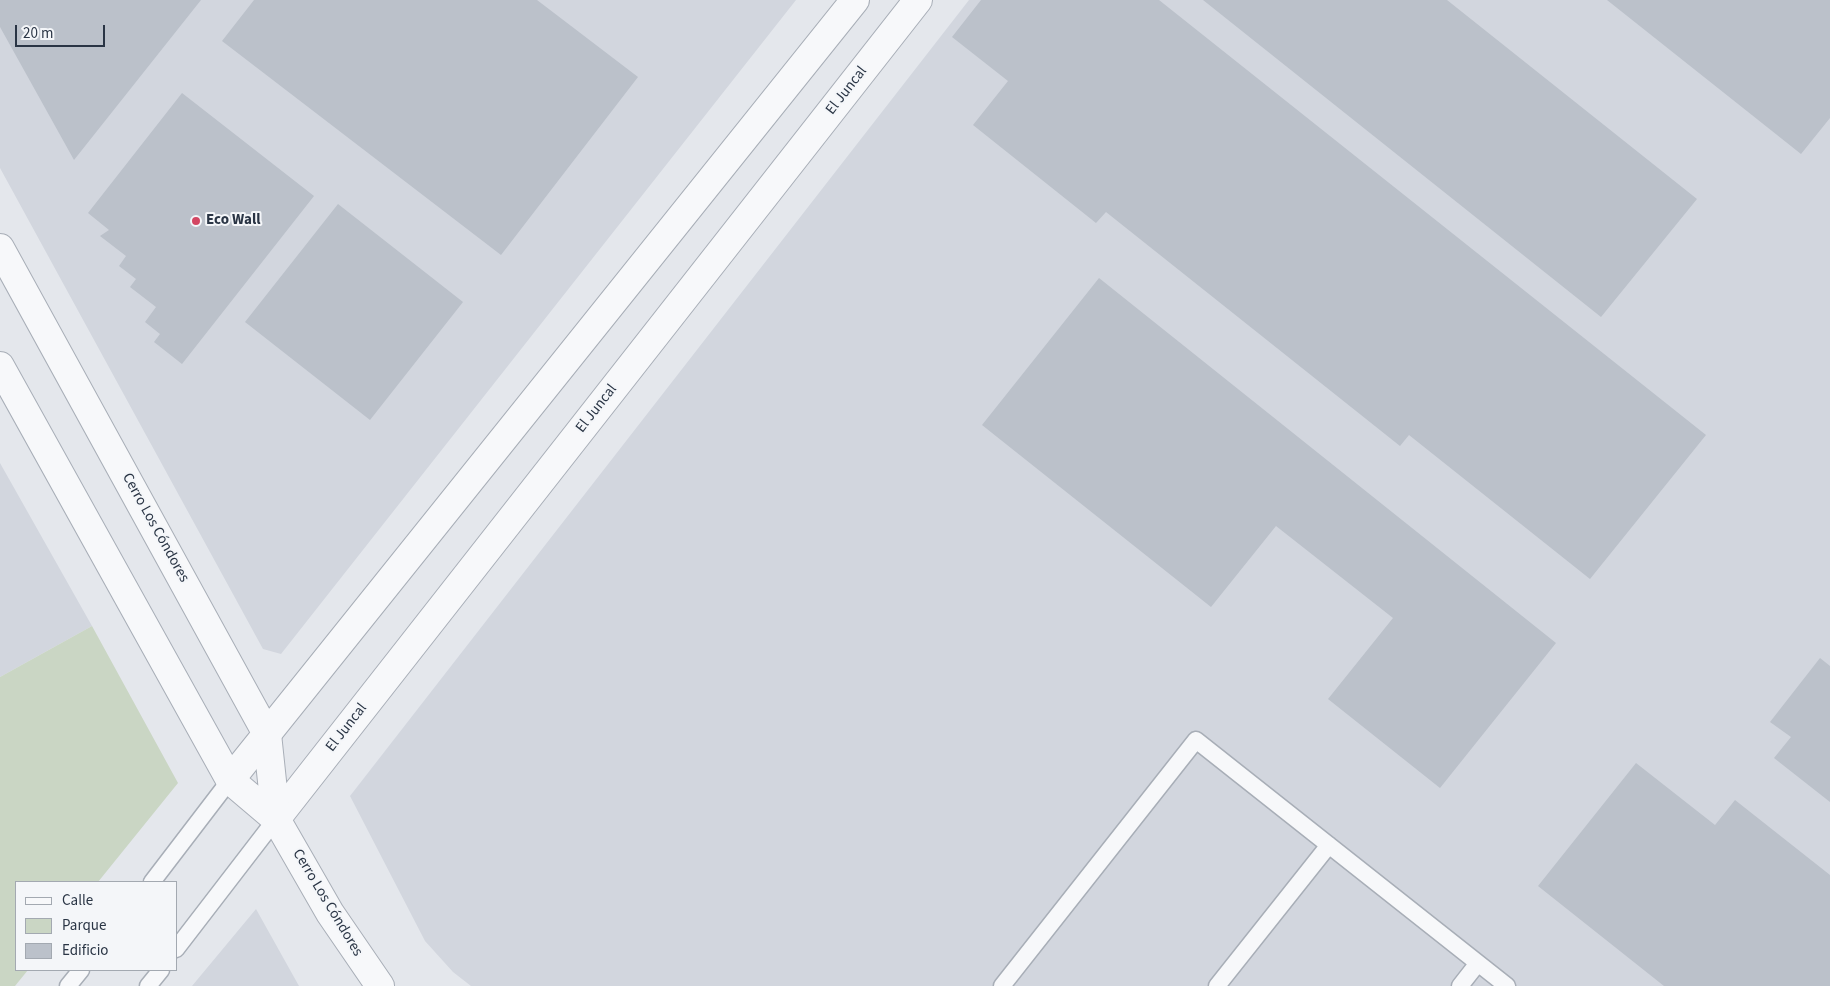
<!DOCTYPE html>
<meta charset="utf-8">
<style>
body{margin:0}
#map{position:relative;width:1830px;height:986px;overflow:hidden;background:#e4e7ec;font-family:"Source Sans 3",sans-serif}
canvas{display:block}
.legend{position:absolute;left:15px;top:881px;width:162px;height:90px;box-sizing:border-box;background:#f4f6f9;border:1px solid #a3a9b1;margin:0;padding:6px 9px;list-style:none;font-size:15px;color:#2a3545}
.legend li{display:flex;align-items:center;gap:10px;height:25px}
.legend b{width:25px;border:1px solid #a3a9b1}
.scale{position:absolute;left:15px;top:25px;width:90px;height:22px;box-sizing:border-box;border:2px solid #2a3545;border-top:0;padding-left:6px;font-size:15px;line-height:18px;white-space:nowrap;color:#2a3545;-webkit-text-stroke:4px #f4f6f9;paint-order:stroke}
</style>
<div id="map">
<canvas width="1830" height="986"></canvas>
<ul class="legend">
<li><b style="height:6px;background:#f7f8fa"></b>Calle</li>
<li><b style="height:14px;background:#cad6c4"></b>Parque</li>
<li><b style="height:14px;background:#bbc1ca"></b>Edificio</li>
</ul>
<div class="scale">20 m</div>
</div>
<script>
const ctx = document.querySelector('canvas').getContext('2d');
ctx.lineJoin = 'round';
function paint(path, color) { ctx.fillStyle = color; ctx.fill(path, 'evenodd'); }
function strokePath(path, color, width, dash) { ctx.strokeStyle = color; ctx.lineWidth = width; ctx.lineCap = dash ? 'butt' : 'round'; ctx.setLineDash(dash || []); ctx.stroke(path); }
function drawText(font, color, halo, rows, align = 'center') {
  ctx.font = font + ' "Source Sans 3",sans-serif'; ctx.lineWidth = 4; ctx.setLineDash([]); ctx.textBaseline = 'middle'; ctx.strokeStyle = halo; ctx.fillStyle = color; for (const [text, x, y, turn = 0] of rows) {
    ctx.save(); ctx.translate(x, y); ctx.rotate((+turn || 0) * Math.PI / 180); ctx.textAlign = isNaN(turn) ? turn : align; if (halo) ctx.strokeText(text, 0, 0); ctx.fillText(text, 0, 0); ctx.restore();
  }
}
const built = new Path2D(`
 M0 0H796L281 654 263 649 0 168Z
 M969 0H1830V986H471L453 972 425 941 350 796Z
 M0 463 92 626 0 677Z
 M256 909 299 986H192Z`);
const green = new Path2D(`
 M92 626 178 783 98 882H16V970H28L15 986H0V677Z`);
const building = new Path2D(`
 M0 0H201L74 160 0 27Z
 M254 0H537L638 77 501 255 222 41Z
 M981 0H1159L1706 435 1590 579 1409 435 1400 446 1106 212 1096 223 973 125 1008 81 952 37Z
 M1203 0H1447L1697 199 1601 317Z
 M1607 0H1830V118L1801 154Z
 M182 93 314 196 182 364 154 342 160 334 145 322 156 307 130 287 136 279 119 266 126 256 100 236 109 230 88 213Z
 M338 204 463 302 370 420 245 322Z
 M1099 278 1556 643 1440 788 1328 699 1393 618 1276 526 1211 607 982 425Z
 M1820 658 1830 666V802L1774 758 1791 737 1770 722Z
 M1636 763 1715 825 1735 800 1830 875V986H1664L1538 886Z`);
const service = new Path2D(`
 M152 882 230 780
 M176 949 276 819
 M68 986 81 970
 M148 986 161 970
 M1002 986 1196 740 1507 986
 M1217 986 1329 845
 M1460 986 1478 963`);
const minor = new Path2D(`
 M230 780 855 0
 M276 819 918 0`);
const tertiary = new Path2D(`
 M0 248 267 734 276 819
 M0 366 230 780 276 819 330 913 380 986`);
const markers = [
 [196,221,5,"#d34662"]
];
const streetNames = [
 ["El Juncal",847,91,-52],
 ["El Juncal",597,409,-52],
 ["Cerro Los Cóndores",155,528,61],
 ["El Juncal",347,728,-52],
 ["Cerro Los Cóndores",327,903,59]
];
const poiNames = [
 ["Eco Wall",206,221]
];
paint(built, '#d2d6de');
paint(green, '#cad6c4');
paint(building, '#bbc1ca');
strokePath(service, '#a8aeb7', 19);
strokePath(minor, '#a8aeb7', 30);
strokePath(tertiary, '#a8aeb7', 30);
strokePath(service, '#f7f8fa', 16);
strokePath(minor, '#f7f8fa', 28);
strokePath(tertiary, '#f7f8fa', 28);
for (const [x, y, r, color] of markers) { const dot = new Path2D(); dot.arc(x, y, r, 0, 2 * Math.PI); ctx.fillStyle = color; ctx.fill(dot); strokePath(dot, '#f4f6f9', 2); }
drawText('15px', '#2a3545', '#f4f6f9', streetNames);
drawText('bold 15px', '#2a3545', '#f4f6f9', poiNames, 'left');
</script>
